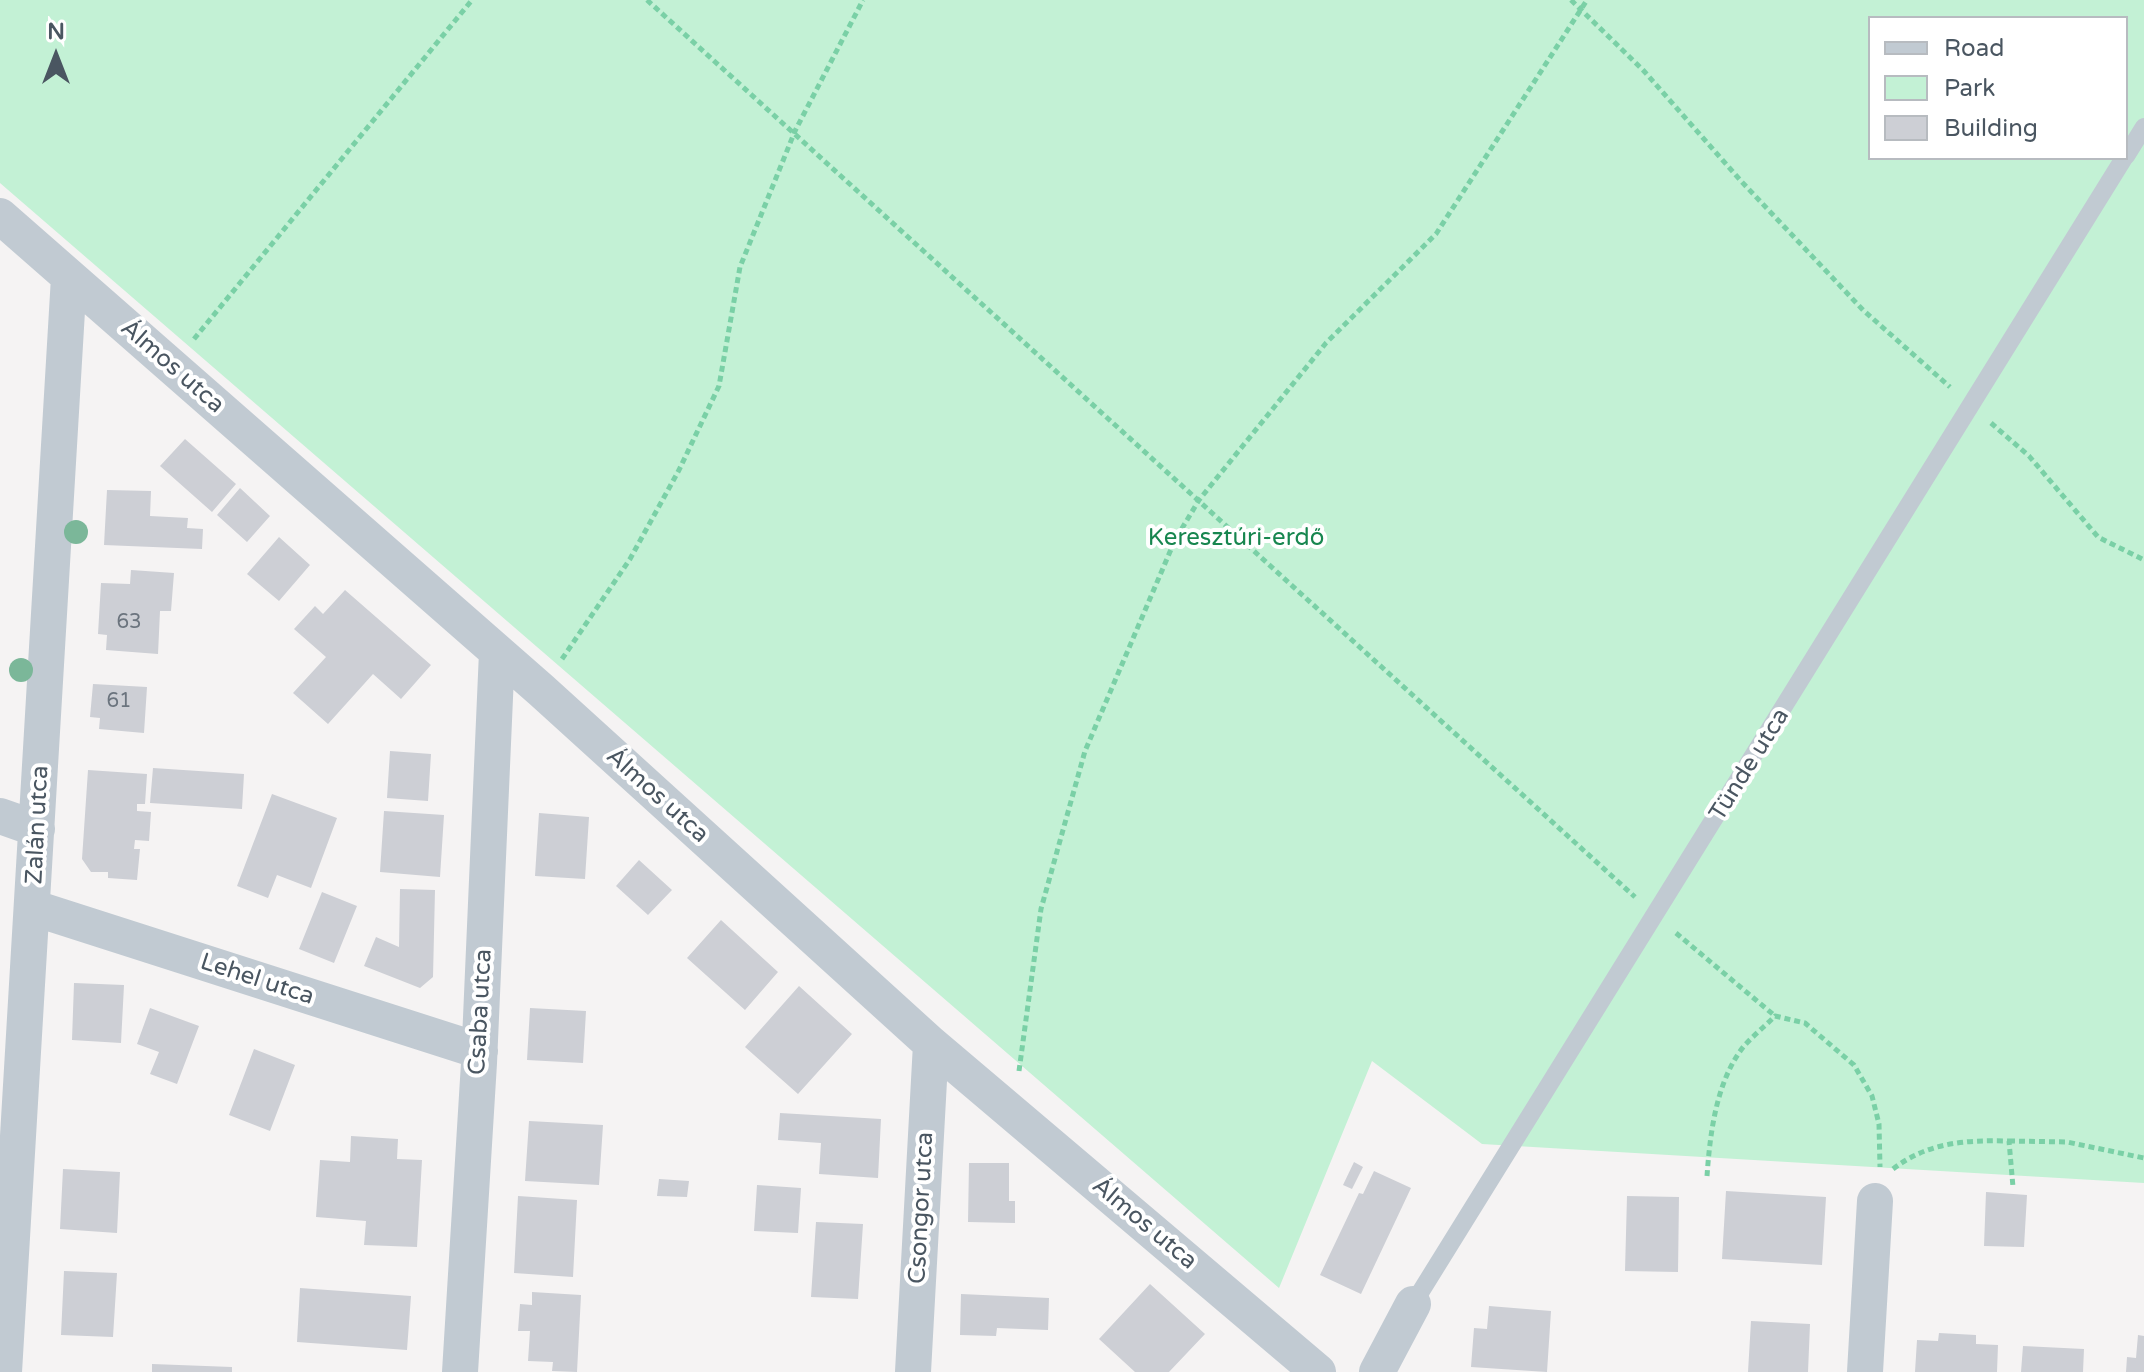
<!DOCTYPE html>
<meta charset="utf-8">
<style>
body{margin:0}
#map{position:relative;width:2144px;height:1372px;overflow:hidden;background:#f5f3f3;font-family:"Varela Round",sans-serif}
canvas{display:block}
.legend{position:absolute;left:1868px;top:16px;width:260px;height:144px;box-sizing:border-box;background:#fff;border:2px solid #b7bbc0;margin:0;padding:10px 14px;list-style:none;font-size:24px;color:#4a5661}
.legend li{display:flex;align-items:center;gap:16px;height:40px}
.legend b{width:40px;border:2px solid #b7bbc0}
.north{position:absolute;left:16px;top:16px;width:80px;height:80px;-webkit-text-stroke:6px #fff;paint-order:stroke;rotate:0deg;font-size:22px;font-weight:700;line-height:32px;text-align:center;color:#4a5661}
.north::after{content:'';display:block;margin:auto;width:28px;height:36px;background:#4a5661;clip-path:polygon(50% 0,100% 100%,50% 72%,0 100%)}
</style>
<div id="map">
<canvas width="2144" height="1372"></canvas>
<ul class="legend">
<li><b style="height:10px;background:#c1cad2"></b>Road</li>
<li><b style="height:22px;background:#c3f1d5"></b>Park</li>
<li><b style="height:22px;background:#cdcfd5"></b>Building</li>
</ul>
<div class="north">N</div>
</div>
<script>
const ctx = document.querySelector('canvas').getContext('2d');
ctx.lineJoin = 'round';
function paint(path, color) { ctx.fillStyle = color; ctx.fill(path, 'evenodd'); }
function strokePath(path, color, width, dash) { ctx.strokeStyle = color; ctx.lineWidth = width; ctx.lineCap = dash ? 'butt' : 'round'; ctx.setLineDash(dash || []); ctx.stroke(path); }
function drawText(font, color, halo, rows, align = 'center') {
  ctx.font = font + ' "Varela Round",sans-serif'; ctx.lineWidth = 8; ctx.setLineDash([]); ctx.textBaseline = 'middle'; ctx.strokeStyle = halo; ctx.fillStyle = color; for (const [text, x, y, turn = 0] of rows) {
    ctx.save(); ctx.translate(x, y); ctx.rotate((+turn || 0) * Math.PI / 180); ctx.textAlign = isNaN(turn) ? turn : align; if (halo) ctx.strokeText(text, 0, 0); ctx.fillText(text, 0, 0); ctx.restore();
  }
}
const green = new Path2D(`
 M0 0H2144V1183L1482 1144 1372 1061 1279 1288 0 183ZM1870 18H2126V158H1870Z`);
const building = new Path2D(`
 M185 439 236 484 212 512 160 466Z
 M240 488 270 516 247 542 217 515Z
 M107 490 151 491 150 516 188 518 187 528 203 529 202 549 104 545Z
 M279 537 310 565 279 601 247 574Z
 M131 570 174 573 171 611H160L158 654 106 650 107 635 98 634 101 583 130 584Z
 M345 590 431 665 401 699 373 674 328 724 293 693 326 657 294 629 315 606 323 614Z
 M93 684 147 687 144 733 99 729 100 718 90 717Z
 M390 751 431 754 428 801 387 798Z
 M153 768 244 774 242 809 150 803Z
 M88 770 147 774 145 804H137V811L151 812 149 841 135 840 134 849H140L137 880 108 878V872H91L82 859Z
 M272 794 337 818 311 888 277 875 268 898 237 886Z
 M384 811 444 815 440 877 380 872Z
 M539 813 589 817 585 879 535 876Z
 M639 860 672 890 648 915 616 886Z
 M400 889 435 890 433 977 420 988 364 966 376 937 399 947Z
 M322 892 357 906 334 963 299 949Z
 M721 920 778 972 745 1010 687 958Z
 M74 983 124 985 121 1043 72 1040Z
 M799 986 852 1034 798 1094 745 1047Z
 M150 1008 199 1026 177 1084 150 1074 159 1052 137 1044Z
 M530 1008 586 1011 583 1063 527 1060Z
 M254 1049 295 1065 270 1131 229 1115Z
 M780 1113 881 1119 878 1178 819 1174 821 1143 778 1140Z
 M529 1121 603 1125 599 1185 525 1181Z
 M351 1136 398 1139 397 1159 422 1160 417 1247 364 1245 366 1221 316 1217 320 1160 350 1162Z
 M1354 1162 1363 1167 1352 1189 1343 1185Z
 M969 1163H1009V1201H1015V1223L968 1222Z
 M63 1169 120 1172 117 1233 60 1229Z
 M1374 1171 1411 1188 1361 1294 1320 1275 1359 1193 1363 1194Z
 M659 1179 689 1181 687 1197 657 1196Z
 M757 1185 801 1188 798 1233 754 1231Z
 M1726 1191 1826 1197 1822 1265 1722 1259Z
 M1986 1192 2027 1195 2024 1247 1984 1246Z
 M518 1196 577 1200 573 1277 514 1273Z
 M1627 1196 1679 1197 1678 1272 1625 1271Z
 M816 1222 863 1224 858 1299 811 1297Z
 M64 1271 117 1273 113 1337 61 1335Z
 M1150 1284 1205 1334 1169 1372H1135L1099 1339Z
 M300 1288 411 1296 407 1350 297 1342Z
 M532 1292 581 1295 577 1372 552 1371 553 1362 528 1361 530 1331H518L520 1304 532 1305Z
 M961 1294 1049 1298 1048 1330 997 1328 996 1336 960 1335Z
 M1489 1306 1551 1311 1547 1372 1471 1367 1474 1328 1487 1329Z
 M1751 1321 1810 1324 1808 1372H1748Z
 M1939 1333 1976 1335V1344L1998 1345 1997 1372H1915L1917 1340 1938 1341Z
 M2138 1335 2144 1336V1372H2126L2127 1357 2136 1358Z
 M2023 1346 2084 1349 2083 1372H2021Z
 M152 1364 232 1367V1372H152Z`);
const path = new Path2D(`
 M647 0 1635 897
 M1571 0 1643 70 1741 181 1863 310 1950 387
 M194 339 472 0
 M1991 423 2029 456 2098 537 2144 560
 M562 659 630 559 679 470 719 386 740 267 795 131 863 0
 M1676 933 1775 1016
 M1019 1071 1041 909 1085 751 1175 540 1199 500 1326 343 1436 234 1587 0
 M2009 1141 2067 1142 2144 1158
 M1893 1169C1928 1142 1966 1140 2009 1141L2013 1187
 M1707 1176C1710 1134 1716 1081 1744 1046 1753 1036 1765 1026 1775 1016L1805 1023 1854 1065 1872 1096 1879 1124 1880 1167`);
const lane = new Path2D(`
 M2126 156 2144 127
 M1413 1304 2124 158`);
const street = new Path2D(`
 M0 216 541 690 931 1044 1318 1372
 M0 816 37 829
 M34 908 480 1051
 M4 1372 69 277
 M460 1372 479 1063 497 652
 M913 1372 931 1044
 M1377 1372 1413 1304
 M1865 1372 1875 1201`);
const trees = [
 [76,532],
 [21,670]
];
const numberNames = [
 ["63",129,623],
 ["61",119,702]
];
const streetNames = [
 ["Álmos utca",172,367,41],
 ["Tünde utca",1750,765,-58],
 ["Álmos utca",657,796,42],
 ["Zalán utca",38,825,-87],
 ["Lehel utca",257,980,18],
 ["Csaba utca",481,1012,-87],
 ["Csongor utca",922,1208,-87],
 ["Álmos utca",1144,1224,40]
];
const parkNames = [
 ["Keresztúri-erdő",1236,539]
];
paint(green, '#c3f1d5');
paint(building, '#cdcfd5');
strokePath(path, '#7ad0a6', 5, [6, 4]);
strokePath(lane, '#c1cad2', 18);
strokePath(street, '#c1cad2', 36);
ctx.fillStyle = '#7bb799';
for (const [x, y] of trees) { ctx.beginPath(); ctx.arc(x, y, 12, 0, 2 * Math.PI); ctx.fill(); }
drawText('20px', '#6b747e', null, numberNames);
drawText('24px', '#4a5661', '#fff', streetNames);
drawText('24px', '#17864f', '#fff', parkNames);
</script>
